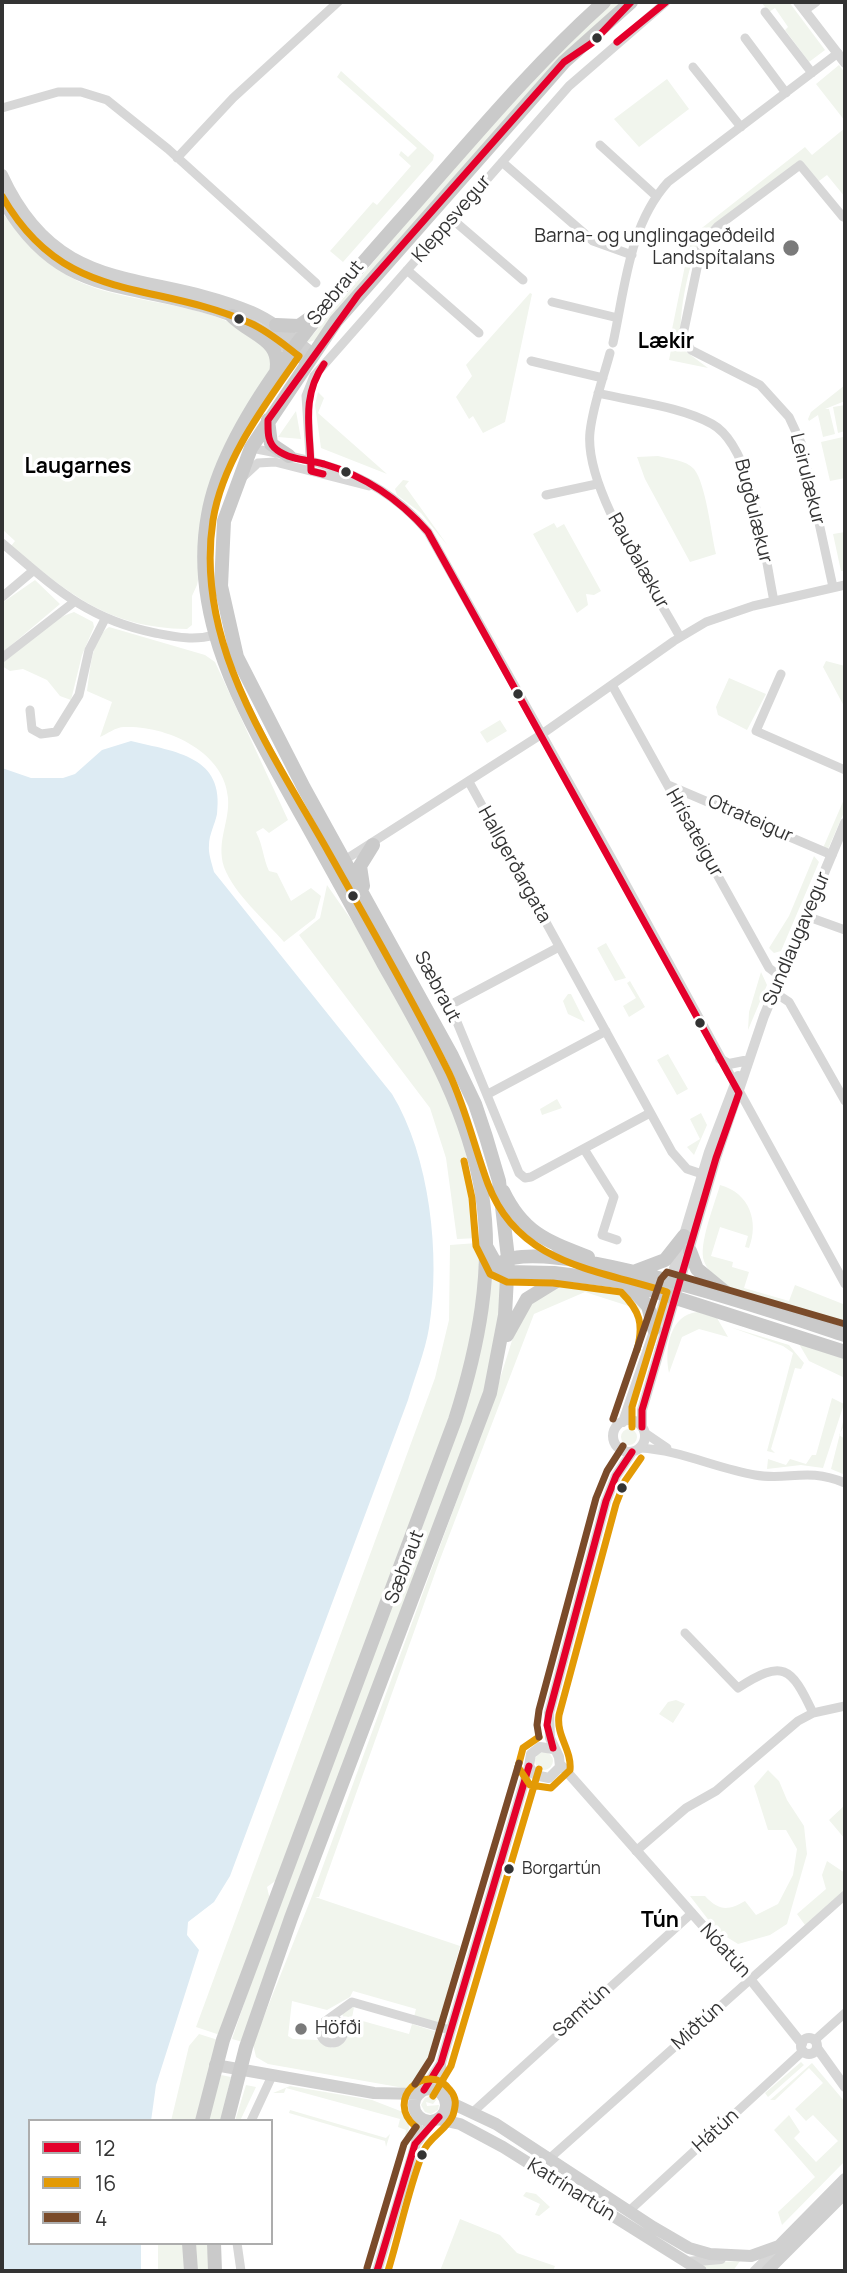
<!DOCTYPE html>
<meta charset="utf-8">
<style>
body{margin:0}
#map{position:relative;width:847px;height:2273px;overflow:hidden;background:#fff;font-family:Manrope,sans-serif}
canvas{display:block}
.frame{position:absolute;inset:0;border:4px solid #333;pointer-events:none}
.legend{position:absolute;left:28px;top:2119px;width:245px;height:126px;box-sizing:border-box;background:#fff;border:2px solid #adadad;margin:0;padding:9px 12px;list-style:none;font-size:21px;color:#333}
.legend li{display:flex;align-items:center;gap:14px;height:35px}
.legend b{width:35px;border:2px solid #adadad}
</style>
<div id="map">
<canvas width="847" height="2273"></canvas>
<div class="frame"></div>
<ul class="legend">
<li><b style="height:9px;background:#e4002b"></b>12</li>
<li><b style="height:9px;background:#e39a05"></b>16</li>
<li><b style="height:9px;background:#7a4b2a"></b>4</li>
</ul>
</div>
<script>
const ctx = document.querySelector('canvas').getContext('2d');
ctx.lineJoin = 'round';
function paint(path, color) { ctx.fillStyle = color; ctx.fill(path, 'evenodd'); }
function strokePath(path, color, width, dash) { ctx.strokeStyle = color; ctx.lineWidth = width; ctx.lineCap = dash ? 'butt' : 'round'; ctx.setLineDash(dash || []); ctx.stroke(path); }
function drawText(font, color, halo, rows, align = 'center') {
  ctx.font = font + ' Manrope,sans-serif'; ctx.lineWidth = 7; ctx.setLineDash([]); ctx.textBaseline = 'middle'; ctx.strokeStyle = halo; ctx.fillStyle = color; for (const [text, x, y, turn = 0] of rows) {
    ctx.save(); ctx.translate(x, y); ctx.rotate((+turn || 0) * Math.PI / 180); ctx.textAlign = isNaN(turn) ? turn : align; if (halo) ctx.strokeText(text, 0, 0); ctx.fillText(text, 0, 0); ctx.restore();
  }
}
const green = new Path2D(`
 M611 2H624L318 339 306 343 433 190 587 23Z
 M761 2H789L825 50 809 62 785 30 788 27 775 8 769 12Z
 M839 65 845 73V121L816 84Z
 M341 71 434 155 433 160 343 262 330 251 373 202 377 205 411 166 399 155 401 151 408 157 417 148 337 77Z
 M667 79 689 109 639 147 614 119Z
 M845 128V197L827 175 819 181 801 161 702 237C689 259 674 327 684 350L708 368 669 360 671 350 668 349 690 241 698 231 805 147 812 155Z
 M2 213C23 237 43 262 72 278 132 311 240 296 274 362L225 450 197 585 192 596V625L187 629C107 628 69 593 11 546L15 541 2 529Z
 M530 293 532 294 505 422 483 433 473 416 469 419 456 397 472 376 466 365Z
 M845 385V401L825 409H829L835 434 823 437 818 415 809 421 808 419 811 412Z
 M318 392 324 398 318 413 387 474 321 448 315 405Z
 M845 405V431L838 433 833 407Z
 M296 411 301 439 278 437Z
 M843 437 845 478 830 481 821 442Z
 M658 456C669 459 686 460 694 469 706 484 711 533 716 554L690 562 645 479 637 457Z
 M403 480 409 481 405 486 448 546 421 513 397 495 395 489Z
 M554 523 557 528 564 524 601 591 594 595 586 594 588 605 577 613 533 534Z
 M845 532V571H841L833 534Z
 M35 580 60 604 2 653V603Z
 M74 612 93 622 94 627 82 655 71 700 60 696 47 680 23 669 10 671 2 666C10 647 54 618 74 612Z
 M109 627 205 655 215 662 288 820 269 833 263 828 256 832C263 845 263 858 269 871L277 873 291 901 311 888 321 896 315 918 284 942C265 920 234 894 224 867 216 841 230 822 228 798 225 752 167 725 124 727 116 727 107 734 100 737L112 702 87 691C90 673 91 638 109 627Z
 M826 661 845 666V708L823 667Z
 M729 678 766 694 747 730 718 715 716 707Z
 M500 720 507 731 487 743 480 732Z
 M845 797V810L828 849 823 848Z
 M814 856 819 862 781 951 774 953 769 948 789 916Z
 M327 885 366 941 421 1042 450 1103 465 1149 479 1238 457 1239 446 1158 430 1108 299 935 320 918Z
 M606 943 626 978 615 981 597 948Z
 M761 972 767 985 748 1030 749 1012Z
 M630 981 645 1007 629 1017 623 1006 636 998 627 983Z
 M568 994H571L585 1022 568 1014 563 1001Z
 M668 1054 688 1089 677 1095 657 1060Z
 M557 1099 562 1108 542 1115 540 1109Z
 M701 1113 707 1125 694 1155 687 1147 700 1139 690 1119Z
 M720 1185C750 1193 759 1222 749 1248L745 1247 748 1236 720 1227 711 1256 733 1262 732 1267 749 1272 744 1288 789 1301 795 1285 843 1304 845 1330 721 1284C715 1277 707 1270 704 1261 698 1245 715 1203 720 1185Z
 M477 1243 480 1247 477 1305 461 1390 278 1879 267 1887 270 1900 220 2035 196 2027 435 1378 449 1320 450 1245Z
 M492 1278 502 1279 500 1310 482 1400 243 2042 232 2039 268 1933 438 1485Z
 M565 1278 628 1296 644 1311 585 1292 534 1314 439 1562 319 1897H315L460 1946 439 2024 414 2017 416 2009 353 1991 350 1997 327 2010 292 2001 288 2036 293 2039 318 2040 332 2048 346 2040 350 2030 342 2014 349 2008 354 2007 352 2018 409 2034 412 2024 437 2032 425 2075 418 2086 404 2088 268 2064 256 2057 253 2044 312 1896 492 1404 515 1331 533 1300Z
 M698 1312 717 1318 728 1337 699 1329 682 1337 669 1373C664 1349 670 1314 698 1312Z
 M729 1318 845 1358V1378L809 1361 799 1344 729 1322Z
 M730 1327 789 1345 804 1363 801 1369 795 1368 771 1449 775 1453 767 1451 793 1353 783 1346Z
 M832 1398 844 1404 823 1468 801 1465 767 1469 768 1459 786 1465 790 1459 806 1464 812 1455H816Z
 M845 1414V1424L839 1435 845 1439 843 1474 831 1469Z
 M621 1437a8 8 0 1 1 16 0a8 8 0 1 1-16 0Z
 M676 1700 685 1704 673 1723 659 1714 668 1702Z
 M535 1761a9 9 0 1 1 18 0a9 9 0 1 1-18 0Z
 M768 1770 779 1781 787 1800 804 1826 807 1854 787 1924 770 1935 738 1944 717 1931 690 1896H705C719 1911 728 1911 745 1901L756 1915 778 1904 793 1875 797 1849 786 1830H768L754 1786Z
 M845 1805V1839L829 1820Z
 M827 1861 845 1873V1890L805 1925 797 1914 826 1889 822 1875Z
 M199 2034 218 2040 198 2121H171L189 2046Z
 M801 2062 804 2065 768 2097 765 2093Z
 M812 2063 845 2102V2161L782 2225 778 2212 815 2177 774 2130 789 2115 800 2132 794 2138 816 2162 838 2141 813 2115 806 2121 795 2109 823 2083 809 2068 775 2100H770Z
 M221 2075 231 2077 221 2121H206Z
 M246 2085 256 2087 240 2121H235Z
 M290 2086 372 2100 408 2114 409 2128 403 2149 406 2130 398 2127 400 2119 286 2088 284 2093H273Z
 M430 2096 437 2099 433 2104 426 2102 427 2106 439 2105 438 2110 431 2114 425 2112 421 2105 425 2098Z
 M290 2110 386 2138 390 2134 386 2147 385 2141 289 2113Z
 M526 2192 536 2194 550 2207 539 2216 535 2215 540 2204 523 2196Z
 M460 2219 500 2235 517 2253 555 2266 553 2271H440Z
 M158 2243H186V2271H158Z
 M195 2243H210V2271H195Z
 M740 2261 733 2271H711L702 2266 703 2263Z`);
const water = new Path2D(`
 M131 741C176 752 225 756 217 814 215 824 209 835 209 845 208 853 212 864 214 872L392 1094C430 1156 441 1256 429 1328 425 1352 415 1376 408 1400L230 1876 214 1902 188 1922 187 1935 199 1950 156 2085 151 2121H30V2243H141V2271H2V768L31 778H63L75 774 102 750Z`);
const minor = new Path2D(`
 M805 10 816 2
 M765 12 812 73
 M745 38 786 93
 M693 67 741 127
 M2 108 58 92H81L107 100 168 149 316 283
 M600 145 656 196
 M177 158 233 98 338 2
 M502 162 593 241 632 255
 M452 219 523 280
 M407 270 479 333
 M552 302 618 318
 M613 343C625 288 629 225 668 182L838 53
 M610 353C603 379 593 405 590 432 584 489 652 585 680 637
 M531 361 603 378
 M598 393C634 402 680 406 712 424 754 447 764 555 774 601
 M251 448C322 462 379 473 428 532L611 857 845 1284
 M311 471 306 396 314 376 569 86 666 2
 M244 476 258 463 275 462 369 486
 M546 495 597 484
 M2 543C54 587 86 619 155 633 176 637 194 641 214 635
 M833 587 802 445 789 417 760 385 691 350 683 335 702 244 718 226 800 165 843 217
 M2 597 34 570
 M2 658 74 602
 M781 674 756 731 845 770
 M612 685 769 968 781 977
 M30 710 32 729 41 734 56 732 79 695 89 650 105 619
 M469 782 672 1152 687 1169 708 1176
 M668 785 832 855
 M340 863 542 734 674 641 706 622 753 606 845 585
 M806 916 845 930
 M559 947 450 1005 519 1173 525 1178 531 1177 650 1113
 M774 992 789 1002 845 1101
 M488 1094 606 1031
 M584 1149 614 1197 602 1235 617 1240
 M645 1433 667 1448
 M640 1448C680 1450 715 1468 755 1475 788 1481 807 1467 845 1483
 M685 1633 738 1688C783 1659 791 1666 813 1713
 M636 1851 686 1808 716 1791 798 1721 813 1713 845 1706
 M320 2031a12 12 0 1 1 24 0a12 12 0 1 1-24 0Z
 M327 2020 352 2002 450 2030
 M815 2040 845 2013
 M474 2111 692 1913
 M251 2121 272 2076
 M550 2158 845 1895
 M629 2211 803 2051
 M237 2243 241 2271
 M754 2271 775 2250`);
const tertiary = new Path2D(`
 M798 2 845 63
 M720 1059 729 1064 744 1061
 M613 1436a16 16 0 1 1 32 0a16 16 0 1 1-32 0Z
 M623 1422 662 1308 709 1152 738 1076
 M642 1427V1410L716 1158 764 1016 845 823
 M553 1749 540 1747 531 1754 529 1766 535 1775 549 1778 560 1767 559 1757 550 1738 549 1713 606 1501 616 1476 632 1452
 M560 1764 750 1979 802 2044
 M801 2046a8 8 0 1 1 16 0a8 8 0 1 1-16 0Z
 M817 2048 845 2087
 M441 2063 442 2095
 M424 2090 441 2063 529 1766
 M418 2141 433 2120
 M686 2262 721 2259
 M377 2271 416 2143 418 2115`);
const secondary = new Path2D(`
 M2 175C59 299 148 268 252 312 275 322 293 339 313 354
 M2 199C58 298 123 281 215 310 251 321 278 340 307 362
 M215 2065 374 2093 419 2094
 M414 2105a16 16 0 1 1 32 0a16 16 0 1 1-32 0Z
 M445 2100 496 2124 653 2227 689 2248 710 2254 751 2256 779 2246 845 2179
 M437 2119 460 2124 503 2147 701 2271
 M767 2271 845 2193`);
const primary = new Path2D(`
 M232 316C252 336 283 339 276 373
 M276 325 299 326 313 316
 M268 420 271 444 289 456
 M363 886 360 866 373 845
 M503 1191C523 1233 547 1241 588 1257
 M487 1248 497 1266 508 1272 554 1273 626 1282 845 1352
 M690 1251 697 1269 731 1297
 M501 1263C544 1232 789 1317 845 1335
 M636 1271 665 1260 684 1236
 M629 1286 648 1306 654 1329
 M507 1335 527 1299 566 1275
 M202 2121 223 2040 455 1420C478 1348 494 1270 482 1194 468 1109 425 1037 383 963 348 898 312 834 276 769 233 691 191 607 208 515 226 409 350 278 420 198 479 131 537 62 604 2
 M227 2121 246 2047 291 1918 490 1393 505 1315 508 1258 499 1181 486 1137 475 1104 452 1056 304 788 237 657 221 586 224 521 251 448 336 321 564 62 631 2
 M189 2243 191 2271
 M214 2243 215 2271`);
const bus1 = new Path2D(`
 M631 2 592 43 564 62 358 295 268 420C268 431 267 443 277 450 290 460 309 460 324 464 365 476 400 500 428 532L739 1093 716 1158 642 1410V1427
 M617 42 666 2
 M323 474 311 471C311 432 300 398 324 364
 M553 1748 547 1725 549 1713 606 1501 616 1476 632 1452
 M424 2090 441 2063 529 1766
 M377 2271 415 2144 439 2117`);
const bus2 = new Path2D(`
 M2 196C65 306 151 279 250 323 268 331 283 344 299 356 265 405 223 459 213 520 194 644 271 750 329 853 370 926 412 998 449 1073 466 1109 474 1146 488 1184 518 1264 595 1269 667 1292L632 1407V1427
 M464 1161 472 1198 476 1246 490 1274 507 1282 553 1283 621 1292C640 1311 644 1324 637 1350
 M539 1737 523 1748 518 1767 530 1785 551 1788 570 1770C572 1750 556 1736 559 1715L616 1504 625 1481 641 1458
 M433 2096 451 2066 539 1769
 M388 2271C400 2232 408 2190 423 2152 429 2137 447 2130 453 2115 456 2105 457 2098 450 2090 427 2059 383 2100 416 2127`);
const bus3 = new Path2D(`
 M613 1419 661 1279 667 1272 845 1324
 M539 1737 537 1725 539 1710 596 1498 607 1471 623 1446
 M415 2084 431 2059 519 1763
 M367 2268 404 2144 416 2127`);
const markers = [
 [597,38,6,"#333"],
 [791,248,9,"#7a7a7a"],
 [239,319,6,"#333"],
 [346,472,6,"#333"],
 [518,694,6,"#333"],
 [353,896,6,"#333"],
 [700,1023,6,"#333"],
 [622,1488,6,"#333"],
 [509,1869,6,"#333"],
 [301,2029,7,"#7a7a7a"],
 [422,2155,6,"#333"]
];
const busNames = [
 ["Borgartún",522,1869]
];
const streetNames = [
 ["Kleppsvegur",452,219,-49],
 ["Sæbraut",336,293,-51],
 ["Leirulækur",807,479,76],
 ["Bugðulækur",753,511,76],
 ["Rauðalækur",638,561,61],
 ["Otrateigur",750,819,24],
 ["Hrísateigur",694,833,61],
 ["Hallgerðargata",514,865,61],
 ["Sundlaugavegur",797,939,-67],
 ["Sæbraut",437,987,62],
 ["Sæbraut",405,1567,-69],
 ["Nóatún",725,1951,48],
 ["Samtún",582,2011,-42],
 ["Miðtún",698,2026,-42],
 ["Hátún",716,2131,-42],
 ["Katrínartún",571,2190,32]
];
const poiNames = [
 ["Barna- og unglingageðdeild",775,237],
 ["Landspítalans",775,259],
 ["Höfði",315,2029,"left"]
];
const neighbourhoodNames = [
 ["Lækir",666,342],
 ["Laugarnes",78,467],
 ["Tún",660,1921]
];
paint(green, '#f1f5ed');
paint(water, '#ddebf3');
strokePath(minor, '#d7d7d7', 9);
strokePath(tertiary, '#d7d7d7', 10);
strokePath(secondary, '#d0d0d0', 12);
strokePath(primary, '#cacaca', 14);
strokePath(bus1, '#e4002b', 7);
strokePath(bus2, '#e39a05', 7);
strokePath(bus3, '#7a4b2a', 7);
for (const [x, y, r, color] of markers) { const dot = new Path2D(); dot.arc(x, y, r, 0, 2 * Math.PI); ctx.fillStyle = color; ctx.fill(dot); strokePath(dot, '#fff', 2.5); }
drawText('17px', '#333', '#fff', busNames, 'left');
drawText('19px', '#333', '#fff', streetNames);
drawText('19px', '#333', '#fff', poiNames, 'right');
drawText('bold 21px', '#000', '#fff', neighbourhoodNames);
</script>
